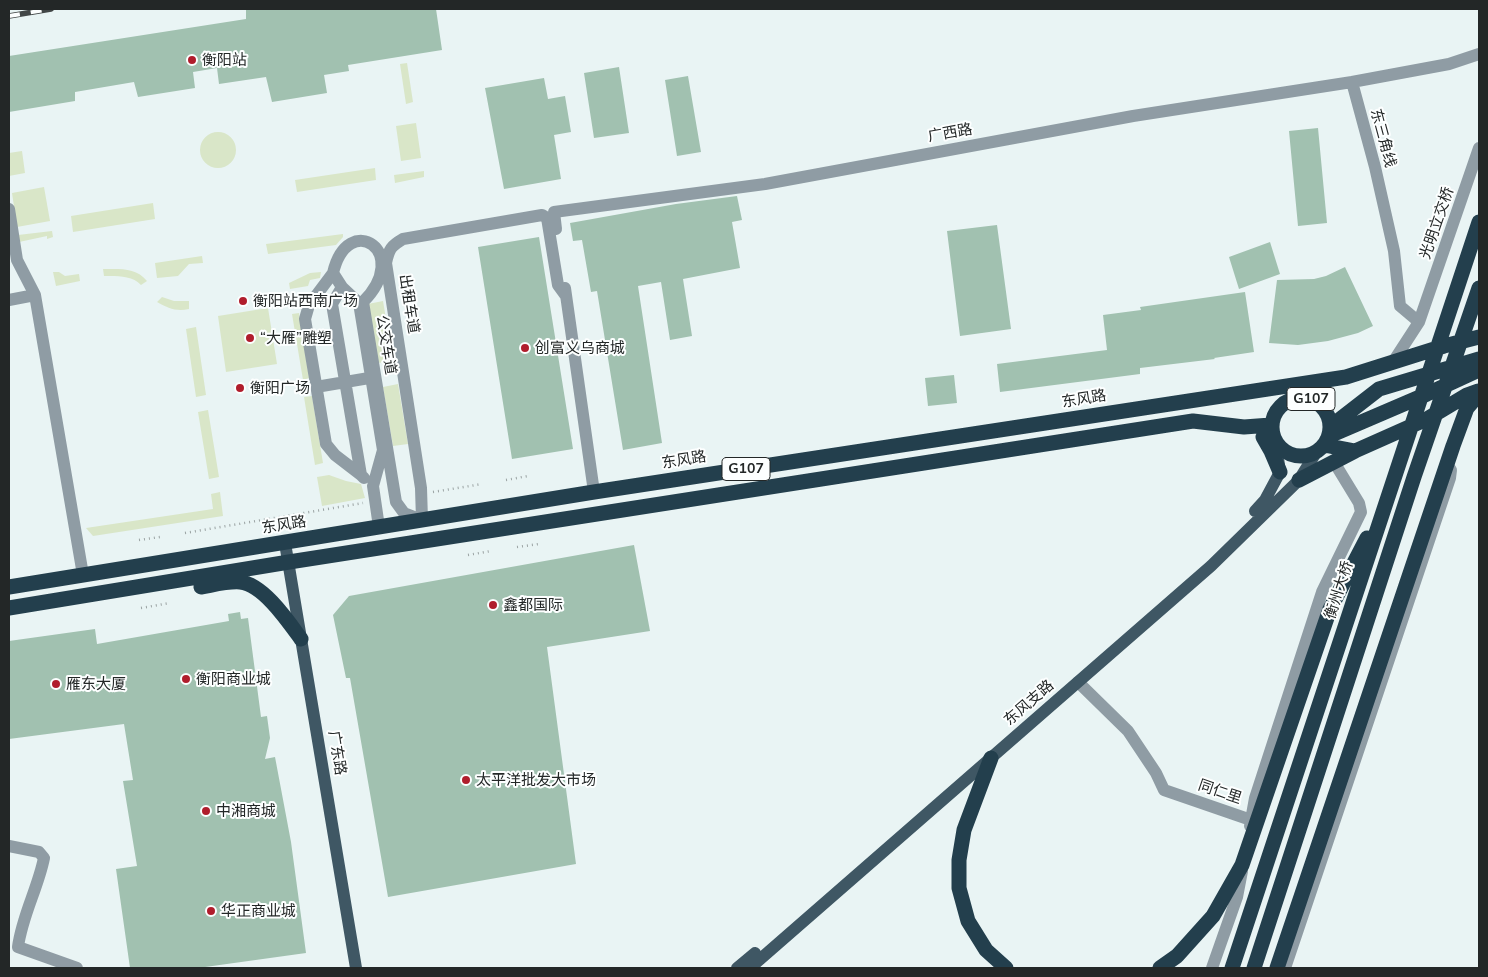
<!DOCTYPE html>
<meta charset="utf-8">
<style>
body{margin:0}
#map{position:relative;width:1488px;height:977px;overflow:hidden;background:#e9f4f4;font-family:Mulish,sans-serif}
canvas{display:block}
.frame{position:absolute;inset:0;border:10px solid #232727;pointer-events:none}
</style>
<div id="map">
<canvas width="1488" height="977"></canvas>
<div class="frame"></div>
</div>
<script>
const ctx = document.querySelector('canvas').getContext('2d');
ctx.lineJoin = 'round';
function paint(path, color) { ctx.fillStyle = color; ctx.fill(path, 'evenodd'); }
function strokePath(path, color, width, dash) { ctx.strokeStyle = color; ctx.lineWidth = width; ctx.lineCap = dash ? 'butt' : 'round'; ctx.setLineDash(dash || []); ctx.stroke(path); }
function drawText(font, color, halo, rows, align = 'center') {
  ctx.font = font + ' Mulish,"Noto Sans SC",sans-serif'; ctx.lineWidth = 4; ctx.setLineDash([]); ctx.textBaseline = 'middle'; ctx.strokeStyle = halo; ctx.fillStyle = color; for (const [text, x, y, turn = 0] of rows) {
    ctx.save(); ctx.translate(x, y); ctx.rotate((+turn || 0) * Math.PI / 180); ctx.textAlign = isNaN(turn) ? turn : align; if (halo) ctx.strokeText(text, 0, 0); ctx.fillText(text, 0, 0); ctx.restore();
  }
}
const green = new Path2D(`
 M407 63 413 102 406 104 400 64Z
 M416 123 421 158 401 161 396 126Z
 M200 150a18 18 0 1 1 36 0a18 18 0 1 1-36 0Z
 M22 151 25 173 9 176V153Z
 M375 168 376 180 297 192 295 180Z
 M424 171V177L395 183 394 175Z
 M44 187 50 221 17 227 12 193Z
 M153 203 155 219 73 232 71 216Z
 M52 231 53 237 47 239V236L19 242 18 235Z
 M343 234V237L336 245 268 254 266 244Z
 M202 256 203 263 189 264 178 276 157 278 155 263Z
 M103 269C119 269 136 267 147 281L141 285C132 275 116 276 104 276Z
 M53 272H59L65 276 79 274 80 281 56 286Z
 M321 272 320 278 310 280 308 286 290 289 289 283 310 273Z
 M162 297 174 301H189V309C176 312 168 308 157 302Z
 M383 301 393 361 378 363 368 304Z
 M268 308 277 364 226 372 218 316Z
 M299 313 309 378 303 380 292 314Z
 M196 327 206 395 196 397 186 329Z
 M398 384 408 444 393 446 383 387Z
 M312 396 323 463 315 465 304 397Z
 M208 410 219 477 209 479 198 412Z
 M329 475 346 481 361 484 365 498 322 506 317 477Z
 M220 492 223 516 93 536 86 528 213 509 211 494Z`);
const building = new Path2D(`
 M246 9H436L442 50 348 65 349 71 324 75 327 93 272 102 266 77 219 84 217 68 193 72 195 88 138 97 134 82 75 92V101L9 112V56L246 19Z
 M619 67 629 133 594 138 584 73Z
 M688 76 701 152 677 156 665 80Z
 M544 78 548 99 565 96 571 132 554 135 561 179 504 189 485 88Z
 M1318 128 1327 223 1298 226 1289 131Z
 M737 196 742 220 732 222 740 268 683 279 692 336 670 340 661 282 638 286 662 443 623 450 597 291 591 292 582 240 573 241 570 223 676 204Z
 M997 225 1011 329 960 336 947 231Z
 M539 237 573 449 512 459 478 247Z
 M1270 242 1280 274 1239 289 1229 257Z
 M1345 267 1373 326 1358 333 1328 341 1298 345 1269 343 1277 280 1314 279 1326 276Z
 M1245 292 1254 352 1214 358 1215 359 1140 368V374L1000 392 997 364 1107 350 1103 315 1141 310 1140 307Z
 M954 375 957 403 928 406 925 378Z
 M634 545 650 631 547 647 576 864 388 897 350 678H346L333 615 349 596Z
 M240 612 241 619 248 618 261 717 267 716 270 738 265 759 275 757 291 842 306 953 198 968H130L116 869 137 866 123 781 133 780 124 724 9 739V641L95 629 97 644 229 621 228 614Z`);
const path = new Path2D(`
 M506 480 528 476
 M433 492 482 484
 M185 533 363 503
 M139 540 160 537
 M517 547 539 544
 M468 555 491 551
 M141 608 170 603`);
const minor = new Path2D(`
 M9 209 17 260 35 295 83 575
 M556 229 554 212 765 184 1133 116 1352 82
 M333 273 309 305 305 319 326 444 335 455 361 475
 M342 287 332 304 361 475 364 478
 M565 288 594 492
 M9 300 35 295
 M1419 322 1400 306 1394 251 1375 167 1352 82 1449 64 1479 54
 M1393 362 1419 322 1479 148
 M316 387 375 377
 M379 527 373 486 383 450 359 303 342 287 333 273C348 209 413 252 363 302L396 502 404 513 422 520 421 488 386 263C389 249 391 246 403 239L542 215 547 218 558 285 566 296
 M1078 682 1128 731 1156 773 1164 790 1251 820 1250 826
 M1251 820 1255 798 1322 592 1361 512 1359 503 1334 462
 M9 846 39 852 44 858C38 888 22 916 18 947L77 968
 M1212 968 1237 897 1242 871
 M1285 968 1450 478 1451 470 1447 464`);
const major = new Path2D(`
 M1255 511 1265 500 1280 472 1276 444
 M285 543 356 968
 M737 968 755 953
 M750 968 1211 566 1299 480 1317 451`);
const highway = new Path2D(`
 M1272 427a29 29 0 1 1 58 0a29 29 0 1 1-58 0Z
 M1330 427 1379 389 1479 359
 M1329 436 1427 394 1479 370
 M1263 437 1271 451 1280 472
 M1324 445 1355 451 1427 419 1467 395 1478 391
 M1299 480 1355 451
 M9 587 594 492 1346 377 1444 346 1479 337
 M201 587C213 585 228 581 240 582 263 584 288 621 301 639
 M9 608 289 562 1193 421 1244 427 1271 425
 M991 758 964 830 959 860V888L968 921 986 950 1006 968
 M1160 968 1177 956 1213 916 1242 865 1330 609 1367 538
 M1232 968 1479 222
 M1254 968 1414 477 1479 288
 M1277 968 1453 446 1467 408 1479 394`);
const rail = new Path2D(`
 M9 16 51 9`);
const markers = [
 [192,60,5,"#b01d2c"],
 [243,301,5,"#b01d2c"],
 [250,338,5,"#b01d2c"],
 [525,348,5,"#b01d2c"],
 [240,388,5,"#b01d2c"],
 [493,605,5,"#b01d2c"],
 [186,679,5,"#b01d2c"],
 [56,684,5,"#b01d2c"],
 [466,780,5,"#b01d2c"],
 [206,811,5,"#b01d2c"],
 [211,911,5,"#b01d2c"]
];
const shields = [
 [1311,399,48],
 [746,469,48]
];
const shieldNames = [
 ["G107",1311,399],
 ["G107",746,469]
];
const poiNames = [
 ["衡阳站",202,60],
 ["衡阳站西南广场",253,301],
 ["“大雁”雕塑",260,338],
 ["创富义乌商城",535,348],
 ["衡阳广场",250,388],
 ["鑫都国际",503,605],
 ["衡阳商业城",196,679],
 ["雁东大厦",66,684],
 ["太平洋批发大市场",476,780],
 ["中湘商城",216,811],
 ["华正商业城",221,911]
];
const streetNames = [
 ["广西路",950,133,-10],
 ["东三角线",1383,138,75],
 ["光明立交桥",1437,223,-71],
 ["出租车道",409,304,81],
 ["公交车道",386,345,81],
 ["东风路",1084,399,-9],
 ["东风路",684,460,-9],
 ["东风路",284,525,-9],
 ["衡州大桥",1339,590,-72],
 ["东风支路",1029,703,-41],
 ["广东路",337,753,81],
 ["同仁里",1220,792,19]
];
paint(green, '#d9e6c8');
paint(building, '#a1c1b0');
strokePath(path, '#9ba3a3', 2.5, [1, 4]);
strokePath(minor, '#8f9ca4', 12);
strokePath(major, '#3f5764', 12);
strokePath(highway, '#233f4d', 15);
strokePath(rail, '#414646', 5.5);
strokePath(rail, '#fdffff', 4, [11]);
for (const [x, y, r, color] of markers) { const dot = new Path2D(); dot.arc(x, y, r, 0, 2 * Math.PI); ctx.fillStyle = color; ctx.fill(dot); strokePath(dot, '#fdffff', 2); }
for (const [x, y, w] of shields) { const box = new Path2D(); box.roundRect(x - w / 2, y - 11.5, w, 23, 4); ctx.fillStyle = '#fdffff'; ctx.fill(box); strokePath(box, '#232727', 1); }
drawText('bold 14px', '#232727', null, shieldNames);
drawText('15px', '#232727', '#fdffff', poiNames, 'left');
drawText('15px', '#232727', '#fdffff', streetNames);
</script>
